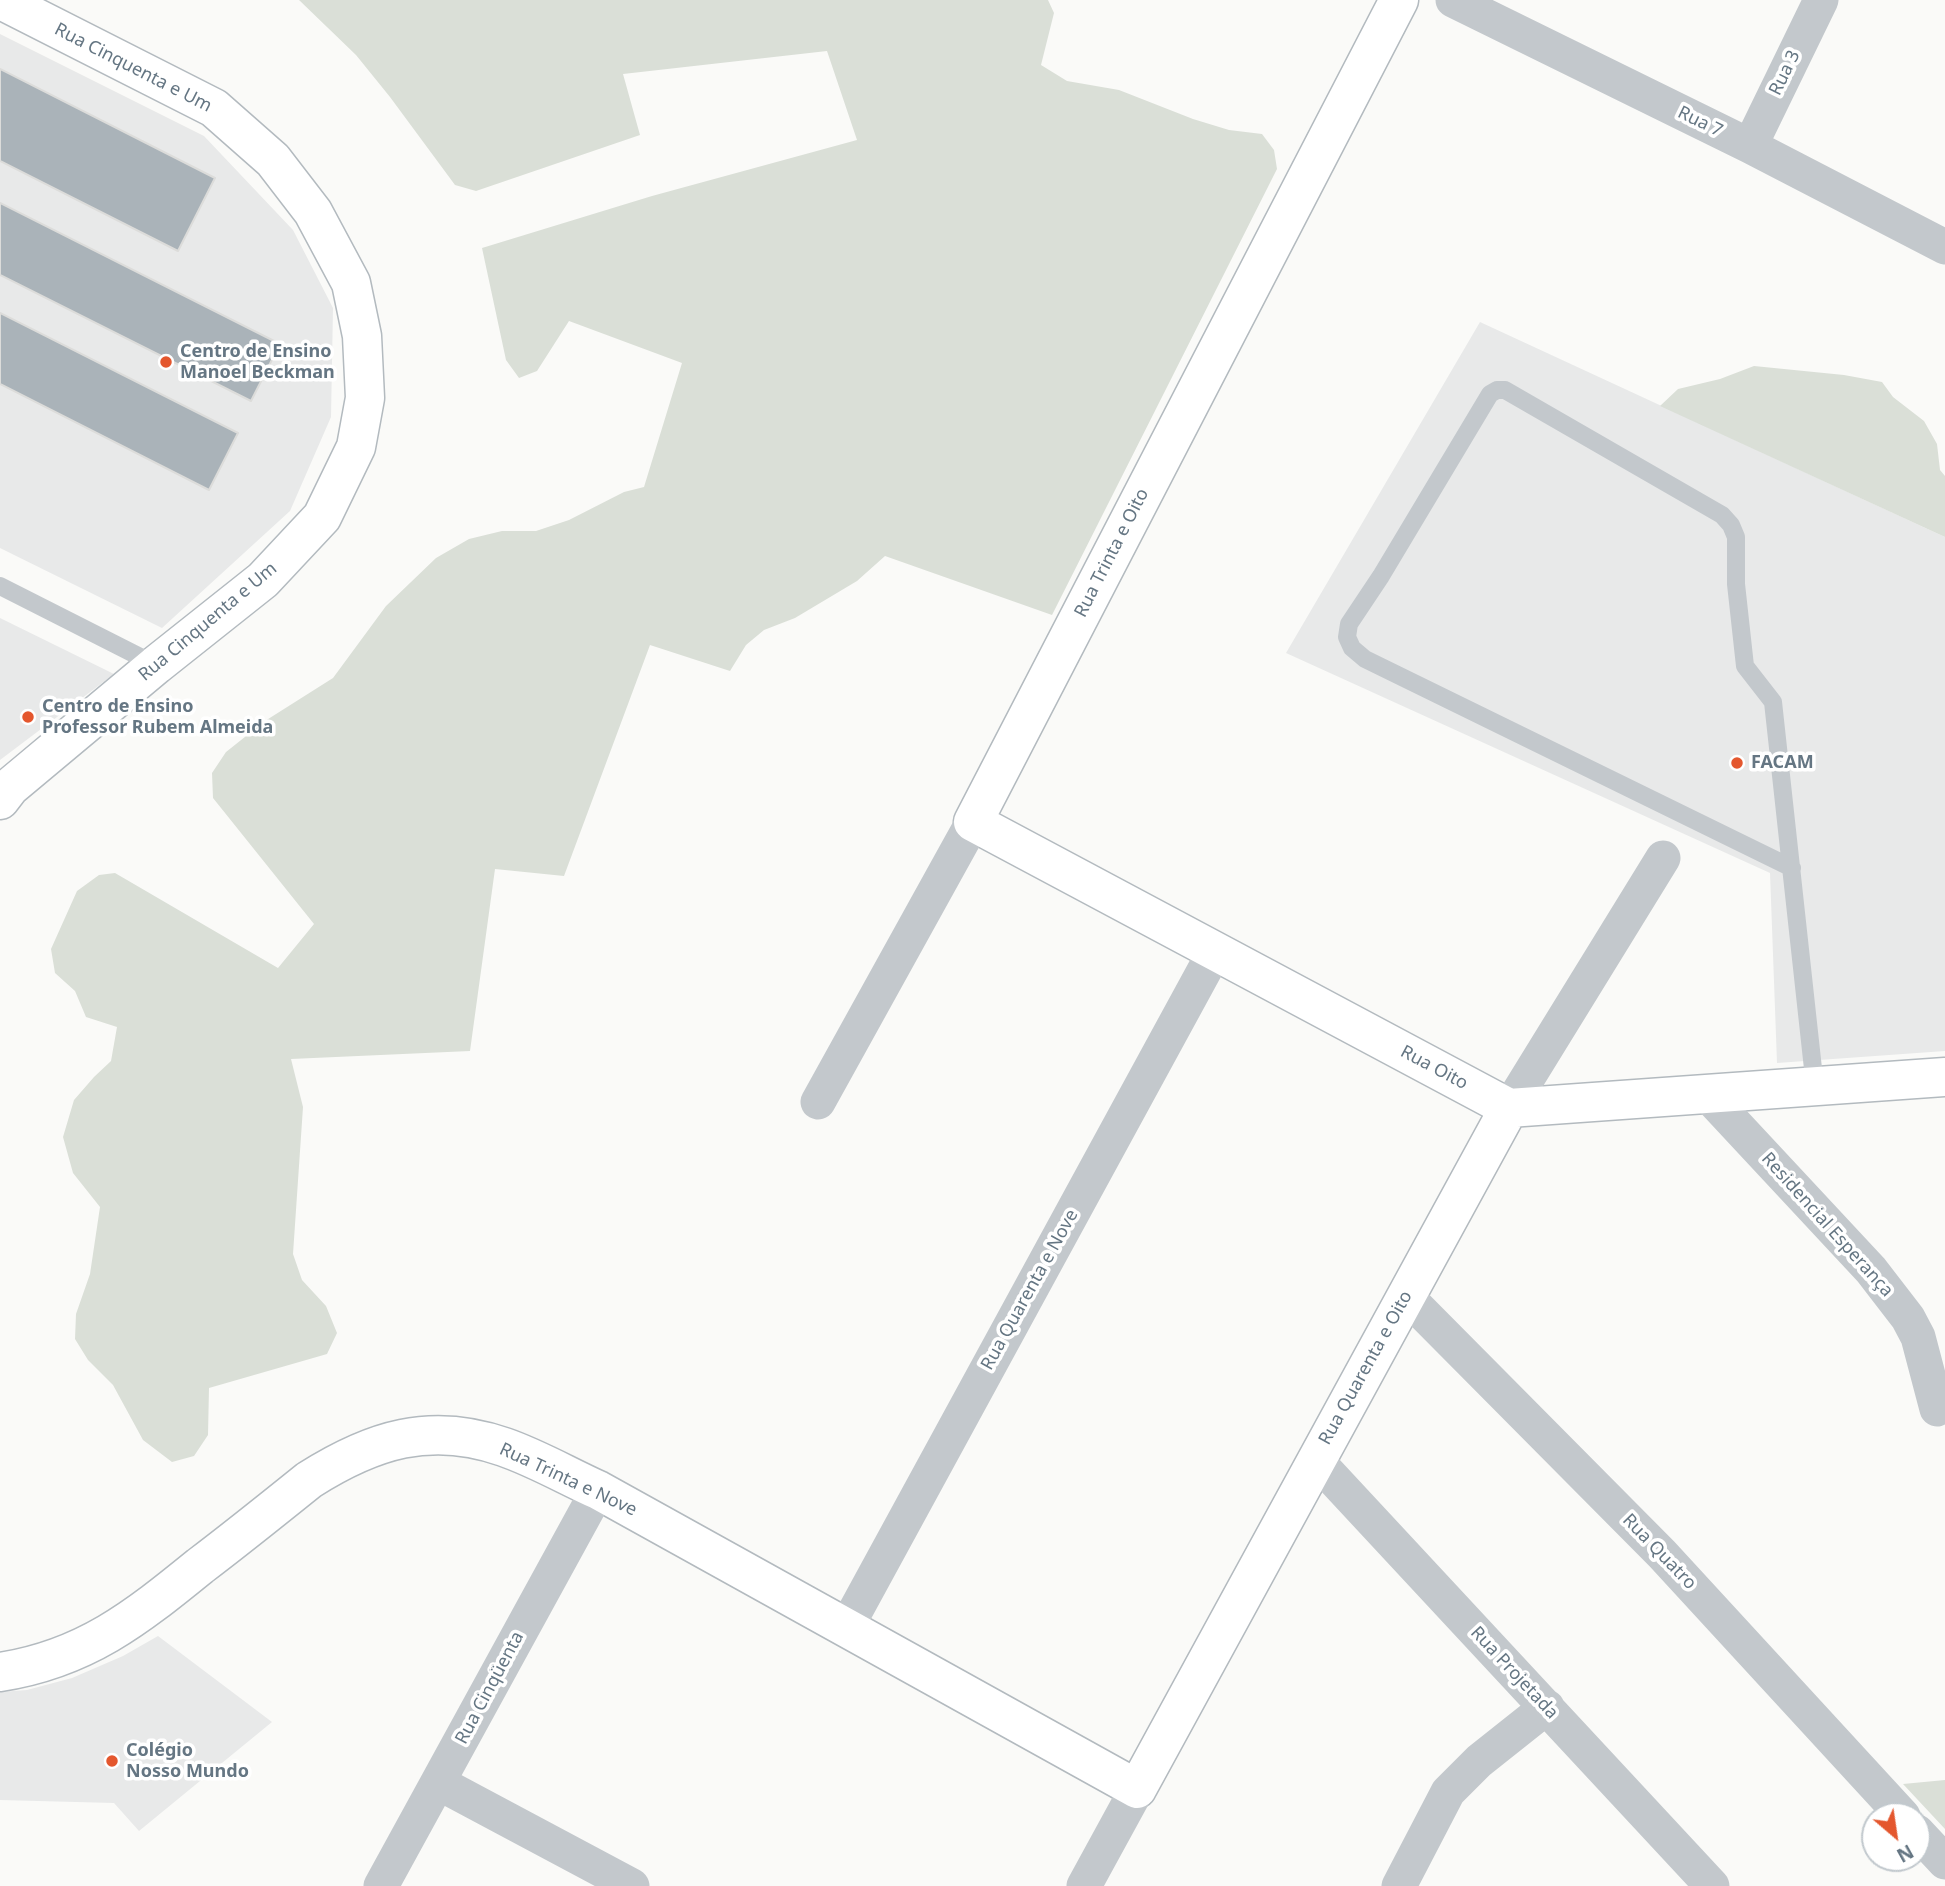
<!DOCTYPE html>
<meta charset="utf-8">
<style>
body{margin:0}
#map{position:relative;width:1945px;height:1886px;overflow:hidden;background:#fafaf8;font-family:"Noto Sans",sans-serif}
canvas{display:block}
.north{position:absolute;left:1861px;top:1802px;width:70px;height:70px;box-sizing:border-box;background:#fff;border:2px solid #c1c8cd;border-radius:50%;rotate:151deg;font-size:19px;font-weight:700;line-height:28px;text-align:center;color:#657683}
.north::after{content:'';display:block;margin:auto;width:24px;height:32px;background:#e4572e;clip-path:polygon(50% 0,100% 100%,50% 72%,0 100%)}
</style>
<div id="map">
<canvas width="1945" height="1886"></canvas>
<div class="north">N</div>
</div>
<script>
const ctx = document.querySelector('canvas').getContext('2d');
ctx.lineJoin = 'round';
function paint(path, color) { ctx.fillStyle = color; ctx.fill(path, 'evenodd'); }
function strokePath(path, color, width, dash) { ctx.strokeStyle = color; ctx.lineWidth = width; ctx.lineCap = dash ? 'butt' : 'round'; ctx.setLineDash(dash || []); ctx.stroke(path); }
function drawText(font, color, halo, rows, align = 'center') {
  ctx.font = font + ' "Noto Sans",sans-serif'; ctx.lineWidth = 7; ctx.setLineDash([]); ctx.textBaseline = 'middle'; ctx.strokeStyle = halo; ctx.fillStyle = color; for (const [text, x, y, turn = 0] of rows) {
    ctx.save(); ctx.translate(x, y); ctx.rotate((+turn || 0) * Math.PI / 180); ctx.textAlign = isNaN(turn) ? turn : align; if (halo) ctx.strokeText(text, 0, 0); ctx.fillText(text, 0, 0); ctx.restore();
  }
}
const built = new Path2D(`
 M0 34 204 136 293 230 333 308 331 417 290 511 162 628 0 548Z
 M1480 322 1945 537V1051L1777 1063 1770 873 1286 653Z
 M0 618 114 674 0 760Z
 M158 1636 272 1722 139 1831 114 1803 0 1800V1692L27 1690 72 1678 123 1656Z`);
const green = new Path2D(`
 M299 0H1048L1054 13 1041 65 1067 81 1119 90 1193 119 1229 130 1262 134 1274 150 1277 169 1052 615 885 556 857 581 795 618 764 630 746 645 730 671 650 645 564 876 495 869 470 1051 291 1059 303 1107 293 1254 302 1280 326 1306 337 1333 327 1354 209 1388 208 1435 194 1456 172 1462 143 1440 113 1385 88 1360 75 1339 76 1314 90 1274 100 1207 73 1173 63 1137 74 1100 94 1077 111 1061 117 1027 86 1017 75 991 55 973 51 949 77 891 99 875 115 873 278 968 314 924 213 798 212 773 226 752 265 721 333 678 386 606 436 558 469 539 502 531H536L569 520 624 492 644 487 682 363 569 321 537 371 519 378 506 360 482 248 652 196 857 140 827 51 623 74 640 135 476 191 455 185 390 97 356 55Z
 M1754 366 1844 375 1882 382 1893 397 1924 421 1937 444 1940 470 1945 476V537L1660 406 1678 389 1720 379Z
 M1945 1780V1829L1903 1784Z`);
const building = new Path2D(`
 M0 69 215 178 178 251 0 161Z
 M0 203 280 344 251 401 0 275Z
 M0 313 238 433 209 490 0 384Z`);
const lane = new Path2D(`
 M0 586 156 665
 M1792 868 1365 659 1352 648 1347 637 1349 624 1381 576 1490 394 1497 390H1505L1722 515 1731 525 1736 537V584L1745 666 1773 702 1815 1087`);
const street = new Path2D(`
 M1453 0 1750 146 1945 247
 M1750 146 1821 0
 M1707 1094 1871 1270 1908 1318 1918 1337 1937 1409
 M818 1102 973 822
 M1509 1108 1663 858
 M1406 1296 1662 1554 1903 1816
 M1316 1460 1712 1886
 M846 1628 1215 951
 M439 1783 632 1886
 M1917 1832 1945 1862
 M381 1886 598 1490
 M1084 1886 1137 1789
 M1399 1886 1448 1792 1479 1761 1547 1707`);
const secondary = new Path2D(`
 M1399 0 973 822 1509 1108 1945 1077
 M0 800 10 787 156 665 263 580 322 517 356 447 365 398 362 336 351 283 313 212 273 160 214 108 1 0
 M0 1672C85 1659 136 1618 200 1566 237 1538 273 1509 309 1480 372 1440 431 1421 504 1447 536 1458 567 1476 598 1490L1137 1789 1509 1108`);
const markers = [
 [166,362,7,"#e4572e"],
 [28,717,7,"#e4572e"],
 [1737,763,7,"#e4572e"],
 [112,1761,7,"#e4572e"]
];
const streetNames = [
 ["Rua Cinquenta e Um",133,68,27],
 ["Rua 3",1785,73,-64],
 ["Rua 7",1700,122,26],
 ["Rua Trinta e Oito",1112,553,-63],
 ["Rua Cinquenta e Um",208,622,-40],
 ["Rua Oito",1434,1068,28],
 ["Residencial Esperança",1827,1225,48],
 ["Rua Quarenta e Nove",1030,1290,-61],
 ["Rua Quarenta e Oito",1366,1368,-61],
 ["Rua Trinta e Nove",568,1480,25],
 ["Rua Quatro",1659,1552,46],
 ["Rua Projetada",1514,1673,47],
 ["Rua Cinqüenta",490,1688,-62]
];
const poiNames = [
 ["Centro de Ensino",180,352],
 ["Manoel Beckman",180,373],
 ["Centro de Ensino",42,707],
 ["Professor Rubem Almeida",42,728],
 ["FACAM",1751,763],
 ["Colégio",126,1751],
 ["Nosso Mundo",126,1772]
];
paint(built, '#e8e9e9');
paint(green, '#dadfd7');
paint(building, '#aab3b9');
strokePath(building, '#dcdcda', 2);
strokePath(secondary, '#b3babf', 41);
strokePath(lane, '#c3c8cc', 18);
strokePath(street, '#c3c8cc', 35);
strokePath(secondary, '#fff', 38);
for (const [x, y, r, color] of markers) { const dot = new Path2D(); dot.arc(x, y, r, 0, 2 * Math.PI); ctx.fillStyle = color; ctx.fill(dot); strokePath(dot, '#fff', 2.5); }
drawText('18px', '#657683', '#fff', streetNames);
drawText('bold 18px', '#657683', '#fff', poiNames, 'left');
</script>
